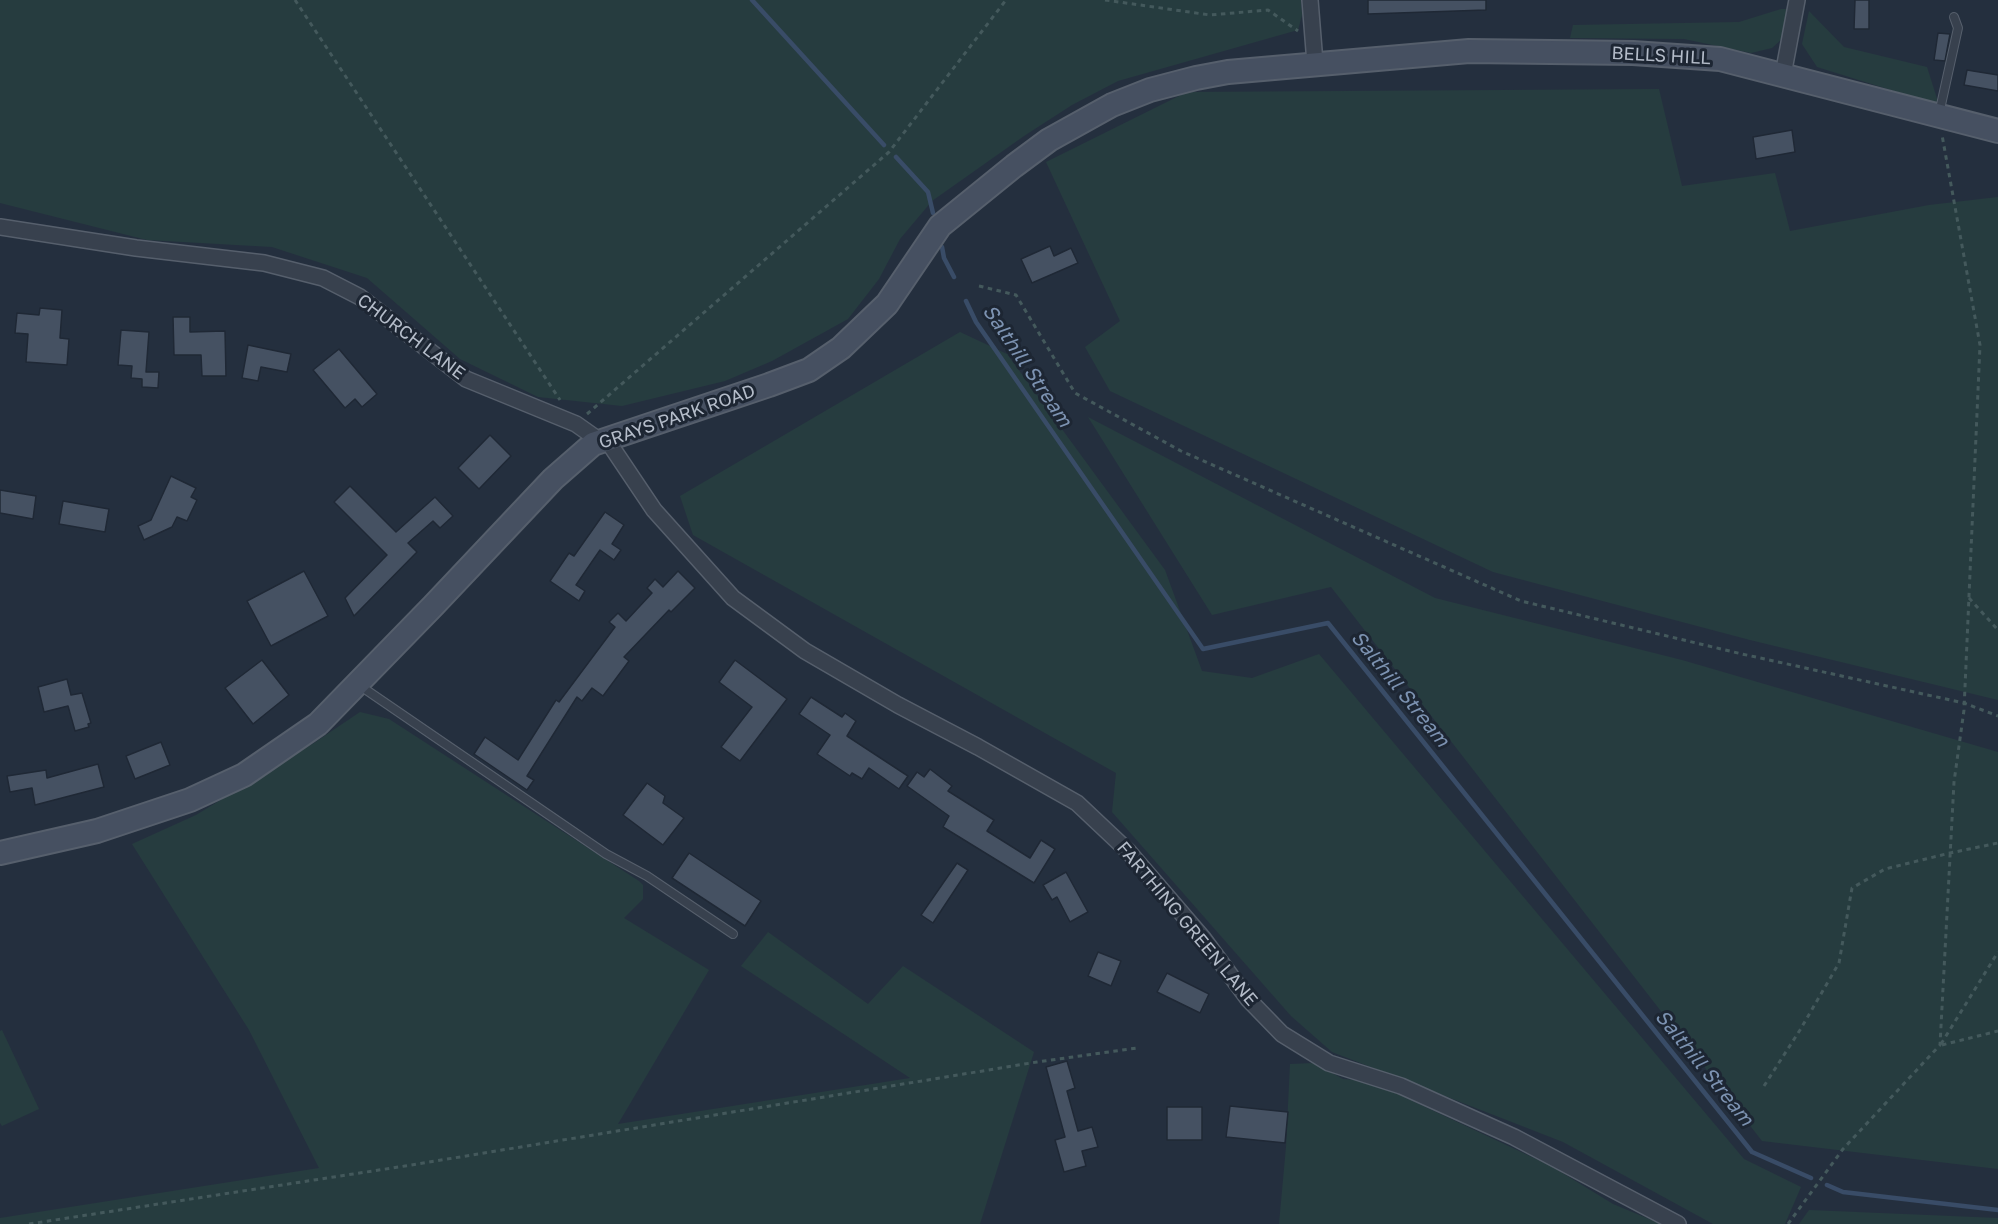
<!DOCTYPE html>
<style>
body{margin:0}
canvas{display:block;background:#242f3e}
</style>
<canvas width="1998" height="1224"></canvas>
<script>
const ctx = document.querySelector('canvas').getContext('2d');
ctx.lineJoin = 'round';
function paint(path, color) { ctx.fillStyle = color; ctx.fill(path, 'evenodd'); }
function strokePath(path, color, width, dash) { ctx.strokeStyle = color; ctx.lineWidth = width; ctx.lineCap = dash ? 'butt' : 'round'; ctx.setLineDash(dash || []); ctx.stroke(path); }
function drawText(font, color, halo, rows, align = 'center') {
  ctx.font = font + ' "Golos Text",sans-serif'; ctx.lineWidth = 6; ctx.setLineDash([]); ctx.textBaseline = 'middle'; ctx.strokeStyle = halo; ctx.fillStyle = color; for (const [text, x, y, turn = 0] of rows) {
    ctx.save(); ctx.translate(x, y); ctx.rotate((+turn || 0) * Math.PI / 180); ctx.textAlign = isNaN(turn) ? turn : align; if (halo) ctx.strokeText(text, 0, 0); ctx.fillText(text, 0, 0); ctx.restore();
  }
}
const green = new Path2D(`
 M0 0H1301L1302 15 1298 30 1118 81 1072 105 1024 136 932 201 900 239 879 279 848 319 772 361 725 381 622 406 538 397 460 359 367 278 272 247 147 240 0 203Z
 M1781 9H1790L1783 38 1772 48 1751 53 1684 39 1570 38 1573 25 1739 22Z
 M1809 11 1844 47 1927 67 1939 105 1817 67 1802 44Z
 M1659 89 1682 186 1775 173 1790 231 1929 205 1998 197V700L1750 640 1493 572 1110 391 1085 347 1120 321 1046 162 1187 92Z
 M960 332 1007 354 1165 570 1202 671 1252 678 1319 654 1744 1159 1801 1187 1785 1224H1713L1563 1142 1332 1052 1291 1016 1112 812 1116 773 693 535 680 496Z
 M1088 417 1435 598 1682 660 1998 752V1169L1762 1141 1331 587 1212 615Z
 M360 712 389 719 639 881 643 885V899L624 918 709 970 618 1124 910 1078 741 966 768 932 868 1004 903 966 1034 1052 980 1224H0V1218L319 1168 249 1030 132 844 196 815 314 743Z
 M2 1030 39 1109 2 1126 0 1123V1031Z
 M1314 1063 1343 1079 1370 1081 1551 1166 1613 1204 1661 1224H1279L1286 1147 1290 1064Z
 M1809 1210 1998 1218V1224H1799Z`);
const stream = new Path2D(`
 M752 0 884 145
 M896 157 928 192 933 213
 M942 247 944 258 954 277
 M966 301 976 322 1203 649 1328 623 1752 1152 1811 1178
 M1827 1185 1843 1192 1998 1210`);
const building = new Path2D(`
 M1368 0H1486V10L1368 14Z
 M1855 0H1869V29H1854Z
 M1938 33 1950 34 1945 61 1934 60Z
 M1967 70 1998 75V91L1964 85Z
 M1792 130 1795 152 1756 159 1753 137Z
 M1050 246 1054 256 1071 248 1078 263 1032 283 1021 259Z
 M40 308 62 310 60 338 69 339 67 365 26 362 28 334 15 333 17 313 39 315Z
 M173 317H190V332L225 331 226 376H202L201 355H174Z
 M121 330 149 332 146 372H159L158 388 142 387V379L131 378 132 366 118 365Z
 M248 345 291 354 287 372 261 367 258 381 242 378Z
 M339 349 377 394 362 407 355 399 345 408 313 370Z
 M490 435 511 456 479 489 458 468Z
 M171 476 196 488 191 497 197 500 187 521 177 517 172 527 144 540 138 526 151 520Z
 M350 486 396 532 435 497 453 516 440 528 433 521 408 543 417 552 354 616 345 598 387 555 334 502Z
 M0 490 36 496 33 519 0 513Z
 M63 501 109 509 105 532 59 524Z
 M605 512 624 525 612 544 621 550 614 560 600 550 576 585 585 591 579 601 550 581 569 553 574 556Z
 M304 571 328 616 271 646 247 601Z
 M678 571 695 588 671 612 669 610 624 657 629 661 603 696 592 688 582 701 577 697 527 776 534 780 527 790 474 754 485 737 518 760 556 700 559 702 615 627 609 622 618 613 626 621 652 593 647 588 655 579 663 587Z
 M262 660 289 695 253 724 225 688Z
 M735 660 787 699 740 761 721 747 752 707 719 682Z
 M67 679 71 695 82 693 91 723 88 724 89 727 75 731 68 706 44 712 38 687Z
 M811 697 842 717 845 713 856 721 847 736 908 776 899 789 869 768 862 779 852 773 850 776 817 754 830 735 799 714Z
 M161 742 170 765 135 779 126 756Z
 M98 764 104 787 35 805 32 788 10 792 7 776 46 770 47 778Z
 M930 769 952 786 948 791 994 820 987 831 1030 858 1041 840 1055 849 1034 883 943 827 949 816 907 786 917 772 924 777Z
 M647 783 665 796 663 803 684 818 663 845 623 815Z
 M689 853 761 901 745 926 672 878Z
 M957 863 968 870 933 923 921 915Z
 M1066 872 1088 912 1070 922 1057 897 1052 900 1043 885Z
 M1098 952 1121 961 1111 986 1088 976Z
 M1167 973 1209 994 1200 1013 1157 992Z
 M1067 1061 1075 1088 1067 1091 1078 1131 1092 1127 1098 1147 1082 1151 1086 1166 1064 1172 1055 1140 1065 1137 1046 1067Z
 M1230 1106 1288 1112 1285 1143 1226 1137Z
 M1167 1107H1202V1140H1167Z`);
const path = new Path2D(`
 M295 0 560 400
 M1105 0 1210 15 1268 10 1298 31
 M979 286 1016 295 1075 393 1181 451 1521 601 1742 654 1964 703 1998 716
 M587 414 889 152 1006 0
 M1969 598 1998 630
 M1941 1044 1998 952
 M1942 1045 1998 1031
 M1764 1086 1800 1030 1839 963 1852 888 1885 869 1950 853 1998 843
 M29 1224 405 1166 1037 1062 1137 1048
 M1788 1224 1843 1149 1940 1045 1954 782 1964 710 1980 345 1942 135`);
const lane = new Path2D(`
 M1939 114 1958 28 1954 17
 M359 685 606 854 647 876 733 934`);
const street = new Path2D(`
 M1310 0 1315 63
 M1783 75 1797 0
 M0 227 136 248 264 263 323 278 360 297 466 379 576 424 593 436V444
 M607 440 654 510 733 598 805 651 898 705 978 747 1077 803 1129 852 1203 938 1248 999 1282 1034 1329 1063 1401 1086 1514 1137 1678 1224`);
const secondary = new Path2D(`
 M0 853 97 831 190 800 244 775 318 724 433 606 553 479 593 444 769 385 809 370 841 348 887 304 940 226 1014 166 1049 140 1112 105 1150 90 1196 78 1228 72 1469 51 1633 53 1720 59 1998 131`);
const streetNames = [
 ["BELLS HILL",1661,56,3],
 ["CHURCH LANE",411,337,37],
 ["GRAYS PARK ROAD",677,417,-19],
 ["FARTHING GREEN LANE",1187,924,50]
];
const waterNames = [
 ["Salthill Stream",1027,366,56],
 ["Salthill Stream",1400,689,51],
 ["Salthill Stream",1704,1068,51]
];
paint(green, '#263c3f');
strokePath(stream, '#394c67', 4.5);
paint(building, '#455162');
strokePath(building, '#1f2835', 1.5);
strokePath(lane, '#565f6c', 10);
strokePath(street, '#565f6c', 18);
strokePath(secondary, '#565f6c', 26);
strokePath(path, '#44595c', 3, [4.5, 4.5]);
strokePath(lane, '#38414e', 8);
strokePath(street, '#38414e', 15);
strokePath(secondary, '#465061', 22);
drawText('18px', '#b4bcc9', '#1d2633', streetNames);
drawText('italic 20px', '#7c92b1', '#1d2633', waterNames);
</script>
